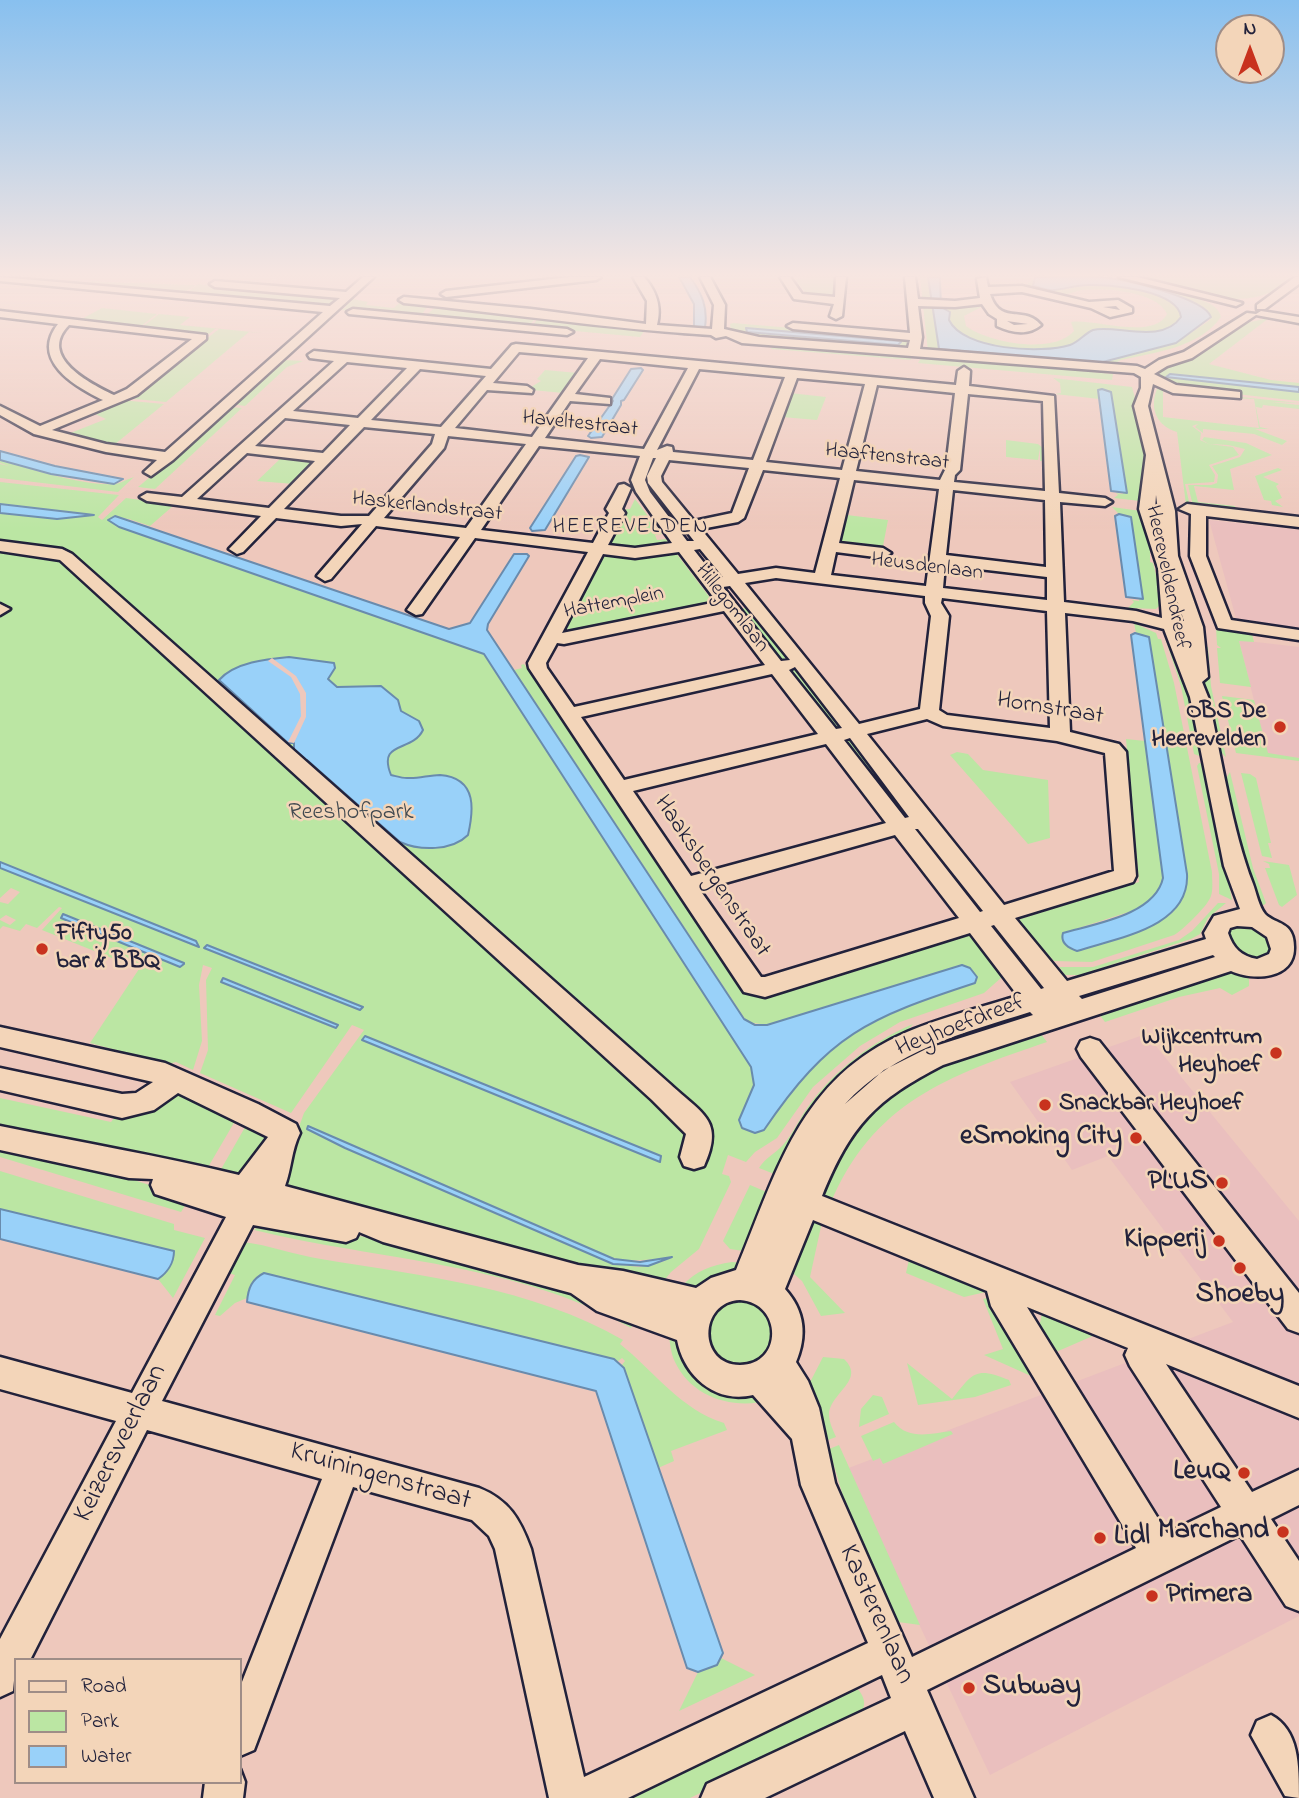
<!DOCTYPE html>
<style>
body{margin:0}
#map{position:relative;width:1299px;height:1798px;overflow:hidden;background:#eec8bc;font-family:"Indie Flower",sans-serif}
canvas{display:block}
.legend{position:absolute;left:14px;top:1658px;width:228px;height:126px;box-sizing:border-box;background:#f3d5b9;border:2px solid #9f8d87;margin:0;padding:9px 12px;list-style:none;font-size:21px;color:#22223b}
.legend li{display:flex;align-items:center;gap:14px;height:35px}
.legend b{width:35px;border:2px solid #9f8d87}
.north{position:absolute;left:1215px;top:14px;width:70px;height:70px;box-sizing:border-box;background:#f3d5b9;border:2px solid #9f8d87;border-radius:50%;rotate:0deg;font-size:19px;font-weight:700;line-height:28px;text-align:center;color:#22223b}
.north::after{content:'';display:block;margin:auto;width:24px;height:32px;background:#c8321e;clip-path:polygon(50% 0,100% 100%,50% 72%,0 100%)}
</style>
<div id="map">
<canvas width="1299" height="1798"></canvas>
<ul class="legend">
<li><b style="height:9px;background:#f3d5b9"></b>Road</li>
<li><b style="height:19px;background:#bbe6a3"></b>Park</li>
<li><b style="height:19px;background:#99d1f9"></b>Water</li>
</ul>
<div class="north">N</div>
</div>
<script>
const ctx = document.querySelector('canvas').getContext('2d');
ctx.lineJoin = 'round';
function paint(path, color) { ctx.fillStyle = color; ctx.fill(path, 'evenodd'); }
function strokePath(path, color, width, dash) { ctx.strokeStyle = color; ctx.lineWidth = width; ctx.lineCap = dash ? 'butt' : 'round'; ctx.setLineDash(dash || []); ctx.stroke(path); }
function drawText(font, color, halo, rows, align = 'center') {
  ctx.font = font + ' "Indie Flower",sans-serif'; ctx.lineWidth = 5; ctx.setLineDash([]); ctx.textBaseline = 'middle'; ctx.strokeStyle = halo; ctx.fillStyle = color; for (const [text, x, y, turn = 0] of rows) {
    ctx.save(); ctx.translate(x, y); ctx.rotate((+turn || 0) * Math.PI / 180); ctx.textAlign = isNaN(turn) ? turn : align; if (halo) ctx.strokeText(text, 0, 0); ctx.fillText(text, 0, 0); ctx.restore();
  }
}
const built = new Path2D(`
 M275 277H363L345 293 268 286 276 280 272 279Z
 M1209 520 1299 530V629L1237 622Z
 M1239 640 1299 647V761L1268 757Z
 M1146 1034 1299 1221V1616L990 1775 846 1469 1233 1322 1108 1156 1072 1170 1010 1082Z`);
const green = new Path2D(`
 M807 277H835L834 297 806 294 795 279Z
 M920 277H928L939 349 1099 363 1176 343 1210 320 1200 305 1193 302 1103 277C1121 277 1198 295 1212 305 1217 308 1220 313 1221 317 1199 348 1156 352 1121 360L1114 364 1113 368 928 352Z
 M1134 277H1289L1284 282 1296 277C1271 294 1261 299 1230 299Z
 M1032 279 1035 282 1032 284C1039 286 1047 290 1054 290 1066 290 1079 285 1092 285 1113 285 1179 291 1181 317 1160 345 1119 324 1093 330 1085 332 1080 342 1071 345 1041 355 968 350 949 322L950 312 941 307V302L951 307 981 303 983 306 964 316 966 326C989 343 1053 355 1074 331L1071 322C1094 318 1153 341 1167 314 1157 291 1105 288 1083 290 1074 291 1065 297 1056 294L1064 290 1054 294 1025 287Z
 M92 281 106 282 196 285 182 294 86 285Z
 M198 284 340 297 328 308 184 295Z
 M356 292 358 293 352 299 368 302 366 305 394 308 402 300 431 302 422 314 416 317 341 310 346 307 344 305Z
 M437 306 532 315 534 320 528 327 424 317Z
 M102 308 157 314 140 327 80 320Z
 M159 314 190 317 180 325 263 333 249 332 166 402 124 398 139 392 219 329H215L209 334 142 327Z
 M535 314 645 330 640 337 531 327 536 321Z
 M1269 318 1209 364 1271 380 1299 383V387L1170 374 1167 377 1299 392V401L1174 387 1152 374 1161 366 1199 352 1243 321 1250 322Z
 M733 323 911 338 909 349 741 334 731 329 730 324Z
 M773 345 910 355 911 360 771 349Z
 M922 356 1113 374 1112 380 918 363Z
 M284 360 303 361 287 367 245 406 232 404Z
 M545 370 578 373 563 393 532 390 531 387 541 381 537 379Z
 M1053 378 1132 387 1147 443 1145 475 1140 501 1114 498 1118 495 1116 493 1123 494 1107 390H1098L1099 399 1055 394 1061 393 1060 383Z
 M1157 389H1163V417L1259 428 1254 399 1232 398 1231 396 1299 403 1272 402 1299 405V409L1263 405 1262 408 1256 407 1260 427 1269 429H1255L1287 441 1282 445 1254 434 1203 429V433L1195 427 1198 424 1192 426 1201 433 1200 440 1209 444 1202 440 1204 437 1246 443 1272 455 1230 469 1234 490 1194 486 1198 502 1235 506 1236 510 1193 506 1188 485H1211L1217 483 1218 475 1212 466 1240 457 1245 449 1228 445 1209 444 1233 447 1239 455 1209 465 1215 475 1214 482 1185 484 1190 506 1186 505 1177 432C1157 426 1149 409 1157 389Z
 M790 393 826 397 817 420 782 417Z
 M120 400 164 404 114 445 68 434 106 419 95 414Z
 M229 407 242 408 155 489 138 487 161 468H164Z
 M1006 440 1038 444 1044 449V461H1040V448L1038 460 1006 457Z
 M281 458 316 462 294 484 257 481Z
 M0 460C30 469 83 486 114 484 120 484 127 479 134 477L118 492 0 478V464L9 466 0 463Z
 M1278 468 1282 470 1263 477 1279 484 1276 486 1282 498 1275 501 1283 507 1272 505 1271 501 1264 500 1255 476Z
 M0 482 119 495 98 517 102 520 126 498 171 504 170 506H173L150 526 129 519 111 517 113 523 484 654 751 1067 755 1082 744 1128 754 1132 764 1130C829 1034 868 1018 975 983L977 977 970 968 767 1025 747 1022 514 670 522 668 521 665 524 664 746 992 757 996 770 995 970 934 1002 977 984 993 900 1022 860 1046 813 1087 777 1138 755 1152 746 1162 728 1155 722 1174 729 1176 731 1182 699 1249 671 1272 662 1283 645 1287 285 1186 292 1146 304 1113 364 1030 352 1025 291 1113 200 1073 208 1050 206 980 212 968 203 965 199 985 202 1041 193 1070 176 1062 168 1064 90 1043 139 969 42 930 62 908 59 907 37 928 26 924 20 931 3 926 0 929V920L10 925 16 920 6 915 0 919V902L8 904 20 892 11 888 0 898V506L93 515 0 504ZM63 914 184 963V964L180 967 61 918ZM224 978 338 1025 335 1028 221 982ZM365 1036 660 1156V1161L363 1040ZM309 1126 607 1256C631 1265 646 1256 665 1261L639 1267 613 1264 345 1148 307 1129Z
 M635 499 651 520 648 521 653 523 662 534 655 535 657 540 666 539 670 545 644 549 607 545 626 509H630Z
 M1112 507 1141 511 1150 540V562L1153 563 1160 590 1156 591 1160 592V605L1156 609 1128 608 1134 602 1132 600 1139 601 1126 515 1119 514Z
 M847 515 888 520 883 546 841 541Z
 M603 553 642 558 676 553 714 603 570 631 565 627Z
 M746 608 788 657 787 659 778 660 739 609Z
 M1134 623 1156 633 1158 639H1161L1174 683 1212 872C1212 881 1214 893 1209 900 1204 909 1183 930 1174 935L1092 962 1054 961 1017 920 1139 882 1126 739 1145 741 1163 872C1162 890 1153 901 1138 909L1063 933 1077 951 1149 927 1168 916 1173 912 1187 880 1149 637 1136 633Z
 M1216 627 1252 634 1254 642 1239 641 1251 687 1220 683 1217 648H1221L1217 645Z
 M1166 641H1173L1184 669 1205 758 1194 754 1181 686Z
 M1200 645 1208 647 1211 686 1226 757C1208 744 1202 669 1200 645Z
 M794 669 799 671 841 726 835 729 789 670Z
 M1222 696 1254 700 1268 753 1299 758V761L1236 753Z
 M852 739 910 816 903 817 844 740Z
 M957 752 968 754 983 770 1048 780 1050 838 1028 844 950 755Z
 M1199 763 1206 764 1232 900 1219 894V874L1197 766Z
 M1230 772 1253 868 1266 903 1264 905 1257 904 1244 865 1225 780Z
 M1241 773 1250 774 1256 778 1271 843H1268L1272 858 1262 856Z
 M1263 861 1289 865 1297 895 1282 907 1279 905 1265 868H1270L1269 864Z
 M1218 903H1226L1208 918 1200 934 1191 939 1080 975H1065L1059 967H1093L1179 940 1192 931Z
 M1239 924H1249L1276 939 1270 962 1242 956 1228 941V931Z
 M1216 969 1241 971 1249 979V986L1232 995 1220 988 1179 997 1105 1022 1095 1009Z
 M913 1024 777 1175 759 1168C766 1157 775 1154 783 1145 793 1134 800 1117 810 1104 835 1070 873 1041 913 1024Z
 M1037 1029 1047 1042C950 1075 872 1102 830 1205L811 1199 837 1142 906 1077Z
 M180 1092 238 1116 204 1174 0 1129V1098L111 1122 119 1112Z
 M248 1122 263 1133 265 1142C249 1166 246 1175 216 1178Z
 M0 1149 112 1173 190 1198 181 1212 0 1157Z
 M0 1171 174 1224V1230L205 1238 173 1298 158 1279C168 1272 172 1264 173 1251L0 1209Z
 M750 1185 774 1195 750 1252 730 1249 723 1241Z
 M807 1209 822 1222 810 1277 845 1313 821 1316 802 1281 787 1268Z
 M258 1226 329 1230 411 1246 564 1287 637 1316 631 1328C515 1262 380 1261 254 1230Z
 M243 1242C269 1245 295 1255 321 1259 424 1276 531 1287 623 1340L620 1344C654 1371 681 1410 724 1423L727 1430 671 1451 674 1461 658 1468 621 1366 625 1361 622 1358 617 1362 264 1273 255 1278 247 1298 235 1303 220 1316 215 1315 235 1275 222 1271Z
 M911 1251 990 1291 964 1297 906 1273Z
 M732 1262 743 1263 739 1269 700 1290 682 1286C696 1271 711 1265 732 1262Z
 M993 1296 1039 1373 1031 1376 984 1355 1003 1349 983 1299Z
 M735 1298C822 1316 733 1416 706 1331L714 1308Z
 M1043 1309 1102 1332 1049 1355 1024 1317 1040 1323Z
 M668 1329 770 1400C734 1410 692 1398 675 1362 670 1352 670 1340 668 1329Z
 M823 1357 844 1359C866 1380 831 1392 829 1414 829 1422 833 1430 836 1437L820 1443 805 1392Z
 M907 1363 952 1399C973 1373 975 1366 1009 1380L1011 1385 975 1397 918 1405Z
 M873 1395 882 1397 889 1414 859 1427 861 1409Z
 M894 1422C908 1440 930 1434 951 1431L953 1434 883 1464 880 1458 873 1461 861 1436Z
 M839 1445 920 1625 898 1622 843 1496 829 1449Z
 M721 1658 755 1675 679 1711 698 1672 717 1665Z
 M853 1685C864 1693 869 1706 858 1716L690 1798H609Z`);
const water = new Path2D(`
 M679 277H690C702 293 708 308 705 327H694V304Z
 M928 277H940L941 307 950 312 949 320C963 350 1042 354 1070 345 1079 342 1085 333 1093 330 1115 324 1162 345 1181 317 1178 290 1109 284 1087 285 1076 285 1065 289 1054 290 1048 291 1039 287 1033 286L1035 277C1057 277 1079 275 1101 277 1121 278 1205 298 1211 317L1176 343 1099 363 939 349Z
 M746 328 899 341 901 342 898 345 747 332Z
 M641 368 643 370 624 400 621 401V405L602 437 591 438 588 436 613 401 612 399 631 369Z
 M1170 374 1299 387V392L1166 377Z
 M1102 389 1111 392 1127 493 1111 491 1098 390Z
 M0 451 55 466 123 479 114 484 51 474 0 460Z
 M580 455 589 457 545 530 532 531 530 528 576 456Z
 M0 504 86 514 94 515 57 519 0 513Z
 M1119 514 1131 517 1143 599 1126 597 1115 516Z
 M115 516 449 629 470 623 514 554H527L529 556 488 624 487 630 744 1019 755 1025H767L962 965 970 968 977 977 975 983C868 1018 829 1034 764 1130L755 1133 742 1128 739 1120 754 1085 751 1067 484 654 119 527 108 520Z
 M1135 633 1149 637 1187 874C1190 928 1116 938 1077 951 1068 948 1060 943 1063 933 1094 924 1155 915 1163 878L1131 635Z
 M289 657 334 663 335 668 328 679 337 687 381 686 398 700 401 711 419 721 423 730C412 753 377 740 391 775 396 776 401 778 407 778 418 779 429 775 440 775 479 778 473 813 468 835 452 851 420 851 400 842L307 760H303L294 750V743H288L219 680C235 662 267 659 289 657Z
 M0 862 196 941 199 947 0 868Z
 M63 914 184 963V964L180 967 61 918Z
 M207 945 363 1007 360 1010 204 948Z
 M223 978 338 1025 336 1028 221 982Z
 M365 1036 661 1156 660 1162 362 1040Z
 M308 1126 614 1259 640 1262 672 1257 648 1266 613 1264 345 1148 307 1129Z
 M0 1209 174 1251C174 1263 167 1273 158 1279L0 1239Z
 M264 1273 614 1359 624 1368 723 1653 717 1665 698 1672 687 1668 596 1391 247 1302C248 1288 252 1279 264 1273Z`);
const pier = new Path2D(`
 M272 658 296 676 306 693V717L294 743 288 742 301 716 300 694 291 677 268 661Z`);
const minor = new Path2D(`
 M0 277 330 306 340 298 215 287 210 284 215 281 346 292 363 277H374L173 460 151 476 144 472 157 460 106 452 34 434 0 415V406L40 426 103 400C74 386 30 360 58 324L0 317V311L206 335V339L137 395 52 430 106 444 165 452 323 312 0 281ZM69 325 192 339 127 389 114 395C91 384 37 357 69 325Z
 M570 277H601L596 280 446 297 441 294 446 291Z
 M633 277H644C656 291 662 306 657 325L712 329 714 305 700 277H710L725 305 724 329 759 337 908 348 910 340 793 329 787 326 793 323 910 333 905 277H915L918 299 955 301 980 298 977 279 986 277 988 287 1022 286 1089 302 1118 300 1132 308V312L1110 317 1091 308 1022 292 990 294C1001 327 1023 304 1041 325 1028 336 1012 333 997 326V319L989 314 982 304 955 307 918 306 922 337 920 349 1137 366 1145 369 1159 360 1184 352 1247 313 1256 314 1261 311 1299 317V323L1256 315 1192 358 1167 366 1154 374 1176 385 1240 392V398L1173 393 1153 384 1148 406 1175 511 1178 556 1203 627 1208 677 1202 682 1208 697C1221 755 1232 830 1253 884 1256 892 1259 907 1265 914 1276 925 1294 921 1294 947 1295 980 1252 981 1231 971L943 1065C875 1100 851 1125 822 1196L1299 1386V1418L1166 1364 1252 1492 1299 1470V1505L1271 1519 1299 1561V1611L1286 1606 1240 1535 927 1690 974 1798H934L905 1731 765 1798H701L707 1784 891 1698 882 1675 628 1798H549L495 1549 489 1536 472 1520 353 1487 254 1750 240 1756V1687L322 1479 147 1430 30 1660H16L13 1691 0 1697V1639L116 1421 0 1389V1357L132 1393 226 1217 155 1194 151 1185 153 1179 129 1178 0 1150V1126C80 1142 160 1156 239 1175L268 1137 178 1093 154 1110 122 1118 0 1090V1068L122 1094 136 1093 153 1082 0 1047V1027L165 1063 258 1104 296 1124 300 1133C291 1151 292 1167 285 1186L578 1265 623 1271 696 1288 711 1278 736 1270C777 1172 799 1078 907 1032 943 1017 981 1007 1018 996L970 933 765 997 744 992 529 668 528 663 588 552 475 538 422 614 416 615 407 610 460 537 376 526 331 579 325 581 317 576 362 524 341 526 276 518 243 552 237 554 229 549 261 516 147 501 140 497 147 493 182 497 334 361 310 358 308 355 314 351 491 369 512 345 516 344 956 385 958 371 964 367 970 371 969 386 1054 396 1059 493 1105 498 1112 502 1105 506 1060 502 1064 602 1136 611 1162 618 1158 568 1139 509 1146 455 1134 406 1141 388V377L1134 373 742 343 726 336 716 338 711 335C608 329 507 313 404 303L399 300 404 297 531 309 646 324 647 301ZM1116 306 1120 310 1103 307ZM1007 321 1028 324 1014 325ZM519 352 588 358 532 437 455 428 487 390 532 393 533 390 527 386 493 383ZM600 359 688 368 644 449 545 438 570 401 610 404V398L575 394ZM347 362 407 368 358 418 293 411ZM420 369 486 376 441 427 371 420ZM699 369 785 377 753 460 673 452 672 447 667 446 657 450ZM797 378 865 384 842 470 766 462ZM877 385 955 393 946 468 940 480 856 471ZM968 394 1043 401 1045 491 954 482 955 475 960 470ZM285 418 350 425 323 453 255 446ZM364 427 435 434 432 444 369 516H341L284 509ZM448 436 526 444 466 528 384 518 444 448ZM539 446 640 456 631 480 636 492 672 543 635 548 608 545 625 513 622 509 631 488 624 484 619 485 606 509 609 513 593 543 481 530ZM247 453 315 461 269 508 197 499ZM653 458H656L647 476 648 483 680 524 675 525 650 492 645 480ZM669 460 749 468 732 513 694 521 662 482 661 476ZM763 470 840 478 815 573 776 568 738 574 701 529 738 522 744 518ZM854 480 939 489 926 586 831 575 836 552 883 558 891 553 883 548 839 543ZM953 490 1045 500 1046 567 946 555ZM1156 495 1160 526 1155 509ZM687 532 694 541H687L681 533ZM700 549 723 577 716 578 694 550ZM679 552 717 602 562 633 603 554 635 558ZM945 565 1047 577V600L943 588ZM776 578 925 596V603L931 616 920 709 859 724 745 583ZM730 586 790 660 781 661 723 587ZM942 598 1047 611 1050 728 947 715 939 710 949 616 941 603ZM1177 600 1184 621 1179 620ZM724 611 765 665 574 707 547 668 546 663 557 643 564 644ZM1065 613 1133 621 1164 629 1190 697 1224 866 1240 909 1214 916 1204 933 1206 939 1067 981 1015 918 1133 882 1136 876 1126 752 1119 744 1070 732ZM795 667 842 728 836 729 789 670ZM772 674 818 734 624 780 581 717ZM927 719 943 726 1057 741 1105 753 1114 871 1004 905 867 734ZM850 738 909 817 905 818 844 740ZM826 744 886 823 691 876 633 791ZM915 829H918L983 911 980 912ZM895 835 959 918 765 977H761L700 890ZM994 925 1044 988 1041 989 991 926ZM1237 926 1252 927 1267 937 1271 949 1269 954 1257 959C1241 956 1233 948 1228 933L1230 928ZM1213 955 1215 957 1082 999 1079 996ZM1030 1012 1033 1015 926 1049 884 1070 845 1104C895 1050 963 1033 1030 1012ZM813 1220 987 1291 991 1306 1136 1548 912 1657 835 1483 819 1408 808 1381 796 1362C807 1336 805 1311 785 1289ZM253 1225 346 1242 356 1238 359 1232 383 1242 571 1293 597 1311 677 1340C684 1376 715 1404 753 1395L792 1439 801 1485 868 1643 584 1777 531 1549C520 1519 509 1500 479 1488L162 1401ZM740 1300C783 1303 783 1365 740 1365 698 1365 698 1302 740 1300ZM1027 1307 1128 1348 1125 1355 1130 1366 1221 1507 1167 1533Z
 M780 277H790L802 294 835 297 836 277H846L842 316 836 319 830 316 834 304 794 299Z
 M1119 277H1137L1242 303 1236 306Z
 M1295 277H1299V284L1265 309H1257V305Z
 M353 309 567 329 573 332 567 335 349 314 347 312Z
 M1187 504 1299 517V527L1206 516V556L1231 620 1299 630V640L1218 628 1190 556 1191 514 1179 509Z
 M0 541 62 549 72 554 670 1084C702 1114 725 1120 704 1166L694 1169 684 1166 680 1157 686 1134 652 1100 60 560 0 551Z
 M0 604 10 609 0 615Z
 M1090 1038 1099 1041 1299 1293V1333L1288 1329 1081 1057 1077 1049 1081 1041Z
 M1271 1715C1299 1730 1299 1765 1299 1798L1285 1796 1251 1735 1257 1721Z
 M240 1769 245 1782 243 1798H203L205 1782H240Z`);
const markers = [
 [1280,727,7,"#c8321e"],
 [42,949,7,"#c8321e"],
 [1276,1053,7,"#c8321e"],
 [1045,1105,7,"#c8321e"],
 [1136,1138,7,"#c8321e"],
 [1222,1183,7,"#c8321e"],
 [1219,1241,7,"#c8321e"],
 [1240,1268,7,"#c8321e"],
 [1244,1473,7,"#c8321e"],
 [1283,1532,7,"#c8321e"],
 [1100,1538,7,"#c8321e"],
 [1152,1596,7,"#c8321e"],
 [969,1688,7,"#c8321e"]
];
const farStreetnames = [
 ["Haveltestraat",580,425,6],
 ["Haaftenstraat",887,458,6],
 ["Haskerlandstraat",427,508,6],
 ["Heusdenlaan",927,568,7],
 ["Heereveldendreef",1166,578,78],
 ["Hattemplein",614,604,-11],
 ["Hillegomlaan",731,609,52]
];
const farNeighbourhoodnames = [
 ["HEEREVELDEN",631,529]
];
const streetNames = [
 ["Hornstraat",1050,710,9],
 ["Haaksbergenstraat",711,877,56],
 ["Heyhoefdreef",961,1027,-21]
];
const poiNames = [
 ["OBS De",1266,713],
 ["Heerevelden",1266,741],
 ["Fifty50",56,935,"left"],
 ["bar & BBQ",56,963,"left"],
 ["Wijkcentrum",1262,1039],
 ["Heyhoef",1262,1067],
 ["Snackbar Heyhoef",1059,1105,"left"]
];
const parkNames = [
 ["Reeshofpark",351,814]
];
const nearPoinames = [
 ["eSmoking City",1122,1138],
 ["PLUS",1208,1183],
 ["Kipperij",1205,1241],
 ["Shoeby",1240,1296,"center"],
 ["LeuQ",1230,1473],
 ["Marchand",1269,1532],
 ["Lidl",1114,1538,"left"],
 ["Primera",1166,1596,"left"],
 ["Subway",983,1688,"left"]
];
const nearStreetnames = [
 ["Keizersveerlaan",122,1444,-63],
 ["Kruiningenstraat",380,1478,16],
 ["Kasterenlaan",875,1615,66]
];
paint(built, '#eabfbe');
paint(green, '#bbe6a3');
paint(water, '#99d1f9');
strokePath(water, '#698bad', 2);
paint(pier, '#eec8bc');
strokePath(minor, '#22223b', 5);
paint(minor, '#f3d5b9');
const sky = ctx.createLinearGradient(0, 0, 0, 529);
sky.addColorStop(0, '#88c0ef');
sky.addColorStop(0.52, '#f7e6e1');
sky.addColorStop(1, '#f7e6e100');
ctx.fillStyle = sky;
ctx.fillRect(0, 0, 1299, 529);
for (const [x, y, r, color] of markers) { const dot = new Path2D(); dot.arc(x, y, r, 0, 2 * Math.PI); ctx.fillStyle = color; ctx.fill(dot); strokePath(dot, '#f3d5b9', 2.5); }
drawText('21px', '#22223b', '#f3d5b9', farStreetnames);
ctx.letterSpacing = '2px';
drawText('21px', '#22223b', '#f3d5b9', farNeighbourhoodnames);
ctx.letterSpacing = '0px';
drawText('24px', '#22223b', '#f3d5b9', streetNames);
drawText('bold 24px', '#22223b', '#f3d5b9', poiNames, 'right');
drawText('24px', '#414950', '#f3d5b9', parkNames);
drawText('bold 28px', '#22223b', '#f3d5b9', nearPoinames, 'right');
drawText('28px', '#22223b', '#f3d5b9', nearStreetnames);
</script>
